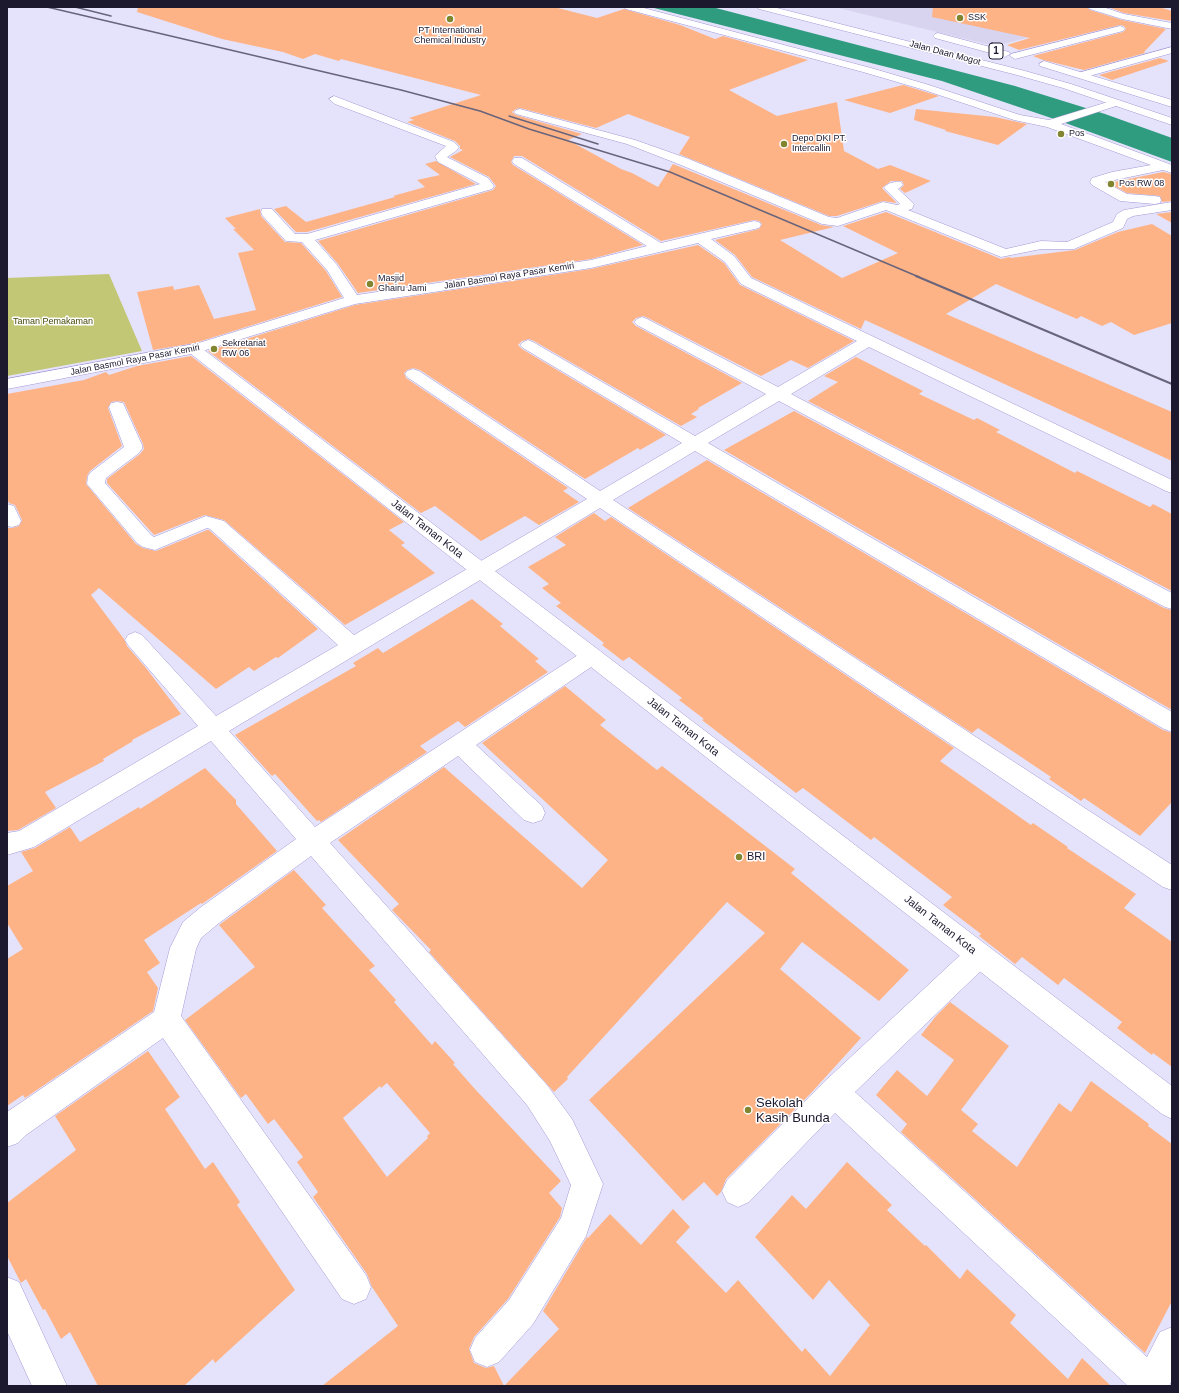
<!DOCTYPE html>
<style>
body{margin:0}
#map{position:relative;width:1179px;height:1393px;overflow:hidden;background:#e5e2fb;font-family:Helvetica,sans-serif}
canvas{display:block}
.frame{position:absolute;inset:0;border:8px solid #1c182e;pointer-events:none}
</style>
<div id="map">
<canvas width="1179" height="1393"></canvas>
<div class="frame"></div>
</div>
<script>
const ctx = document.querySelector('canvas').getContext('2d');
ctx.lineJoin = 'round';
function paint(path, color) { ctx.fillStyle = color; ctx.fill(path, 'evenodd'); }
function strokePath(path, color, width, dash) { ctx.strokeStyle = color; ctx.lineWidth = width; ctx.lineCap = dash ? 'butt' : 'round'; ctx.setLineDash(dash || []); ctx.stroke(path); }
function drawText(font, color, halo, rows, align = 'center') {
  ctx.font = font + ' Helvetica,sans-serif'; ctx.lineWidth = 3; ctx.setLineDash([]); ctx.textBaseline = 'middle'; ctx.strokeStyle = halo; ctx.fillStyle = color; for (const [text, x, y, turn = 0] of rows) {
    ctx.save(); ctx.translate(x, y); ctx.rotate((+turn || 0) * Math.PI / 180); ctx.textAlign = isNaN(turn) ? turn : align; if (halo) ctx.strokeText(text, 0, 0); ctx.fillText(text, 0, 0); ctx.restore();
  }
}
const built = new Path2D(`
 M834 7H1058L1096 20 995 46Z`);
const green = new Path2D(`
 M109 274 142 351 7 376V278Z`);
const water = new Path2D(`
 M650 7H712L1015 86 1105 114 1172 138V162L1060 121 942 81Z`);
const building = new Path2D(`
 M138 7H554L597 18 624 9 680 25 715 39 723 36 808 60 729 90 777 116 837 102 844 151 878 169 890 165 931 181 905 193 900 189 904 185 902 181H891L882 188 897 203 883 201 837 216H829L679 154 690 137 628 114 596 128 520 108 516 109 512 112 516 115 582 134 568 140 621 169 632 173 658 187 673 164 821 225 834 227 780 240 842 278 898 253 843 226 886 212 1001 259 1009 257 1011 258 1075 250 1118 232 1152 224 1172 236V323L1134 335 1111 322 1102 326 1081 316 1077 319 996 284 946 314 1172 412V461L865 320 861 329 752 277 735 255 715 240 759 229 762 224 759 221 754 220 661 241 522 156H514L511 162 513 165 643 245 591 259 358 293 338 264 318 241 493 190 496 186 489 177 450 157 463 150 460 149V146L455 141 407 122 414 120 409 118 481 95 341 59 339 61 315 54 303 59 283 52 222 39 137 12Z
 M933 7H1086L1090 10 1122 20 1166 29 1144 52 1145 53 1084 70 1043 60 1033 56 1123 32 1126 29 1124 26 1120 25 1019 50 1007 45 1030 38 932 17Z
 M1108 7H1159L1172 11V21L1124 13Z
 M1160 58 1169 61 1112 80 1099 75Z
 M903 85 939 96 890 113 844 100Z
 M916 109 995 117 1027 124 998 145 945 131 946 130 914 120Z
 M436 161 476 184 307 232H296L274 209 286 206 306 222 395 197 393 196 425 187 417 180 440 175 425 164Z
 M1163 172 1172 174V201L1162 202 1160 196 1127 193 1109 183Z
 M260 209 261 216 285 242 301 243 326 271 342 297 195 343 153 350 137 292 173 286 174 290 199 285 214 319 256 310 238 253 254 250 233 229H236L225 218Z
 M1172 212V223L1156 214Z
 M698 245 724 263 740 285 854 341 808 368 791 360 761 376 648 318 643 316 636 318 632 322 636 326 742 383 698 408 699 409 691 414 697 417 681 426 534 341 529 339 522 341 518 345 522 349 666 435 640 450 638 448 585 479 420 370 413 368 407 370 404 373 406 378 568 488 563 491 579 502 539 525 525 516 481 541 435 506 421 513 208 351 355 305 591 269Z
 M191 356 404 522 389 530 405 543 401 545 435 573 345 625 224 520 205 515 154 535 107 483V479L140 454 144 449 143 444 124 402 117 401 111 402 108 408 122 446 90 471 87 476 86 484 136 544 143 548 156 551 207 530H209L318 629 278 658 276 657 254 671 249 667 216 689 99 588 91 595 124 639 127 646 146 668 181 714 132 740 133 741 103 759 104 761 45 792 56 808 18 830 7 831V528H12L19 526 22 520 15 505 9 503 7 498V394L84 380 106 372 109 375 137 366Z
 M856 357 923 391 919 394 974 420 977 418 1000 430 996 432 1075 473 1077 471 1150 507 1153 504 1172 514V591L808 401 838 382 824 376Z
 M794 411 1164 608 1172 610V710L724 450Z
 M707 460 1163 730 1172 733V802L1140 836 1084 798 1081 801 1049 779 1051 777 978 728 972 733 628 508Z
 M594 513 605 521 611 517 954 748 940 761 1031 825 1033 823 1068 847 1067 848 1136 894 1124 908 1172 942V1067L1153 1053 1152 1055 1117 1028 1122 1022 1064 978 1058 985 1022 957 1015 964 979 936 981 934 943 905 952 897 874 837 871 840 803 788 796 793 702 720 704 719 679 700 682 698 629 657 623 661 602 645 604 643 556 606 561 603 542 588 549 584 528 567 566 545 555 537Z
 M472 599 503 624 500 626 539 659 535 661 548 672 465 727 458 721 420 746 427 752 321 822 319 820 317 821 275 774 272 776 235 735 356 666 353 663 378 648 383 653Z
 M565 686 606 720 600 725 657 770 662 766 795 869 791 873 909 970 879 1001 802 942 780 969 861 1038 811 1093 726 1179 721 1192 717 1196 704 1182 683 1201 589 1100 765 933 727 902 567 1077 568 1079 554 1092 429 952 431 950 392 910 399 904 338 840 444 767 582 888 608 860 482 743Z
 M205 768 236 800V804L277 851 202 904 201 903 144 940 160 963 147 972 158 988 153 1011 25 1098 23 1095 7 1106V959L23 949 7 923V886L33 871 21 852 35 848 70 827 80 842 139 807 140 809Z
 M294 870 326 905 322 908 375 966 369 970 396 1000 394 1002 432 1045 435 1041 455 1063 453 1064 474 1088 561 1181 549 1193 562 1208 560 1217 508 1299 474 1337 469 1349 474 1363 486 1368 494 1366 504 1386 559 1329 543 1311 587 1237 588 1238 610 1214 641 1245 673 1209 690 1227 676 1242 726 1293 738 1280 802 1352 805 1348 830 1376 870 1325 829 1280 813 1300 755 1237 792 1195 806 1209 847 1162 892 1205 887 1210 925 1246 926 1245 960 1279 967 1269 1016 1315 1010 1323 1068 1379 1082 1358 1111 1386H322L398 1326 372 1287 367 1274 313 1197 318 1192 297 1162 303 1157 274 1119 268 1124 246 1094 241 1098 185 1020 255 967 219 925ZM387 1083 430 1133 427 1136 428 1138 387 1177 343 1118 380 1086 381 1088Z
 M950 1002 1009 1046 961 1110 978 1124 972 1131 1017 1167 1059 1103 1071 1112 1091 1081 1149 1124 1148 1126 1172 1144V1301L1145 1353 901 1132 907 1124 876 1095 897 1070 927 1096 954 1060 921 1035 936 1016Z
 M148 1051 180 1097 165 1109 205 1169 213 1162 240 1202 237 1205 295 1290 215 1363 213 1359 184 1386H98L70 1332 61 1339 45 1309 43 1310 26 1279 21 1283 7 1256V1203L76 1150 55 1116Z`);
const street = new Path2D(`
 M624 7H640L871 68 929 85 1020 115 1049 120 1111 101H1119L1120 103 1119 105 1061 124 1172 165V173L1163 170 1105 182 1127 194 1155 196 1160 197 1161 200 1160 203 1155 204 1120 201 1092 185 1090 182 1092 178 1112 172 1151 165 1047 127 1014 120 921 89 863 72 626 9Z
 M1088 7H1103L1124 14 1172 23V29L1122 19 1090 9Z
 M1120 26 1123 27 1125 29 1123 31 1015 59 1010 56 1011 54Z
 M1172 47V53L1082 78 1077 75 1078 73Z
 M334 96 454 142 459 147 456 151 447 157 488 178 494 186 492 189 315 240 337 265 357 295 591 260 647 246 514 164 512 161 514 158H522L661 243 754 221 759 222 761 225 759 228 711 239 734 256 751 278 1172 480V493L1166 491 869 347 791 394 1172 593V609L1165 607 779 401 708 443 1172 712V732L1164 729 695 451 613 500 1172 865V890L1163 887 600 508 229 731 315 827 584 651 592 648 600 651 603 656 600 661 476 745 542 806 545 813 542 820 533 823 524 820 458 756 330 843 547 1085 572 1119 603 1184 586 1236 533 1324 499 1362 487 1367 475 1362 470 1350 475 1338 509 1300 561 1218 571 1185 550 1141 527 1105 311 856 219 923 201 938 196 949 181 1016 366 1275 371 1287 366 1299 354 1304 342 1299 163 1038 26 1135 18 1143 7 1147V1112L154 1012 170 948 183 922 201 907 296 839 211 741 34 847 7 855V833L19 831 198 726 128 645 125 640 128 635 135 632 142 635 216 716 338 645 210 529 207 528 155 550 143 547 137 543 87 484 88 476 91 472 124 447 109 407 111 403 117 402 123 403 142 445V449L139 453 106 478 105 483 151 535 154 537 206 516 224 521 354 635 587 499 407 377 405 374 407 371 413 369 419 371 600 491 682 443 523 348 520 345 523 342 528 340 533 342 695 436 766 394 637 325 634 322 637 319 642 317 647 319 778 387 857 341 741 284 725 262 698 243 591 268 355 304 199 352 194 354 189 352 186 349 189 346 344 298 327 270 302 242 286 241 262 215 261 212 262 209H272L295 234H307L480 184 438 162 435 156 446 146 335 104 329 99Z
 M520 109 635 140 689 159 829 217 837 218 883 202 897 205 900 204 884 188C887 183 895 181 901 182L903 185 898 189 914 204 912 209 908 210 1006 249 1041 241 1067 242 1113 222 1117 214 1124 210 1172 202V210L1133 216 1127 219 1123 228 1074 249H1041L1001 257 886 210 838 226 822 224 681 165 627 144 516 114 514 112 516 110Z
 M7 504 14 506 21 521 19 525 12 527 7 526Z
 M979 943 988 946 992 955 988 964 855 1092 1147 1357 1160 1332 1172 1327V1380L1169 1386H1128L835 1113 749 1202 738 1207 727 1202 722 1191 727 1180 824 1082 970 946Z
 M7 1277 19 1282 67 1386H32L7 1331Z`);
const secondary = new Path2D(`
 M194 344 199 346 1172 1086V1119L1162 1114 191 354 7 389V379Z`);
const highway = new Path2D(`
 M757 7H773L1025 71 1071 84 1172 118V125L1063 88 1017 75 759 9Z
 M938 33 1009 52 1010 54 1005 57 935 38 933 36 935 34Z
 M1044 61 1172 100V107L1040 66 1039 64Z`);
const railFar1 = new Path2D(`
 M47 7 401 90 480 111 529 129 670 172 919 277
 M75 7 111 16
 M509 116 598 144`);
const rail = new Path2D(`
 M916 276 1172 384`);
const markers = [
 [960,18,4,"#818530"],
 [450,19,4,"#818530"],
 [1061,134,4,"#818530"],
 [784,144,4,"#818530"],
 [1111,184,4,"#818530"],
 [370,284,4,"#818530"],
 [214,349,4,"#818530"],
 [739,857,4,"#818530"],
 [748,1110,4,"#818530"]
];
const farPoinames = [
 ["SSK",968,18],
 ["PT International",450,31,"center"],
 ["Chemical Industry",450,41,"center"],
 ["Pos",1069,134],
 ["Depo DKI PT.",792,139],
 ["Intercallin",792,149],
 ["Pos RW 08",1119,184],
 ["Masjid",378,279],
 ["Ghairu Jami",378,289],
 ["Sekretariat",222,344],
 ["RW 06",222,354]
];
const farStreetnames = [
 ["Jalan Daan Mogot",945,53,15],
 ["Jalan Basmol Raya Pasar Kemiri",509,276,-9],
 ["Jalan Basmol Raya Pasar Kemiri",135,360,-11]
];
const farParknames = [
 ["Taman Pemakaman",53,322]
];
const shields = [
 [996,51,14]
];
const shieldNames = [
 ["1",996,51]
];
const streetNames = [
 ["Jalan Taman Kota",427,529,38],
 ["Jalan Taman Kota",683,727,38],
 ["Jalan Taman Kota",940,925,38]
];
const poiNames = [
 ["BRI",747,857]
];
const nearPoinames = [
 ["Sekolah",756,1103],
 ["Kasih Bunda",756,1118]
];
paint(built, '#d8d4f0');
paint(green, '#c2c776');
paint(water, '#2f9c7f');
paint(building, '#feb386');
strokePath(street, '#a399d4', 1);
strokePath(secondary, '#a399d4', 1);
strokePath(highway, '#a399d4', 1);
paint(street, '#fff');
paint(secondary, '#fff');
paint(highway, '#fff');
strokePath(railFar1, '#68647b', 1.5);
strokePath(rail, '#68647b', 2);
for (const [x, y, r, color] of markers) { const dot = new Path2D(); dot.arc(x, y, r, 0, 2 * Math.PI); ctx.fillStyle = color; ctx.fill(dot); strokePath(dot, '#fff', 1.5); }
drawText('9px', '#1c182e', '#fff', farPoinames, 'left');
drawText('9px', '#1c182e', '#fff', farStreetnames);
drawText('9px', '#484b0b', '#fff', farParknames);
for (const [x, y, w] of shields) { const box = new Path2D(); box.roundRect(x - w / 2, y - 8, w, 16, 3); ctx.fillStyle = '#fff'; ctx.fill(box); strokePath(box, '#1c182e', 1); }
drawText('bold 10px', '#1c182e', null, shieldNames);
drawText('11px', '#1c182e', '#fff', streetNames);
drawText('11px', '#1c182e', '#fff', poiNames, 'left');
drawText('13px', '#1c182e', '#fff', nearPoinames, 'left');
</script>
